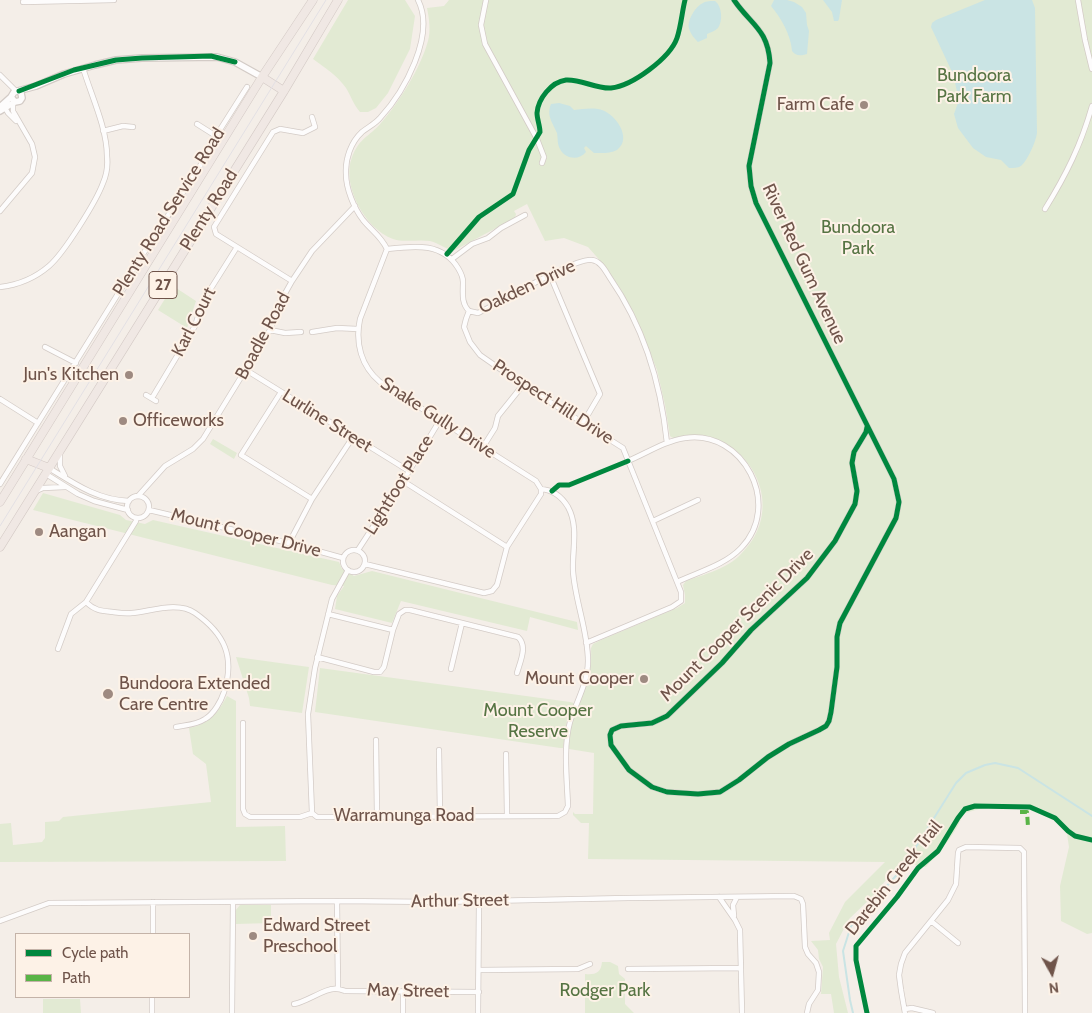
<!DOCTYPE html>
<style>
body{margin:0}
#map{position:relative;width:1092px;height:1013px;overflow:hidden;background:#f4eee8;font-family:Cabin,sans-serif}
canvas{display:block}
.legend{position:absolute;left:15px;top:933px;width:175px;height:65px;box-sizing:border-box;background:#fdf2e7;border:1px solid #c4b3a8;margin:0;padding:6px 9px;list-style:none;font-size:15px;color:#6f544a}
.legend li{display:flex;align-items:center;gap:10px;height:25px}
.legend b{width:25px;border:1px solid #c4b3a8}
.north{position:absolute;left:1027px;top:948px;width:50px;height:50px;-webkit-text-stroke:4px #fdf2e7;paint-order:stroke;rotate:173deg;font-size:14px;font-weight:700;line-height:20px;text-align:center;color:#6f544a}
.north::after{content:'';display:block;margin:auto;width:18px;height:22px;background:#6f544a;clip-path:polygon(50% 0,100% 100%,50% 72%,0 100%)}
</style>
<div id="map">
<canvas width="1092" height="1013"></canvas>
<ul class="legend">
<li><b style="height:6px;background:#00873e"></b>Cycle path</li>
<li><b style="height:6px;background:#59b447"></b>Path</li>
</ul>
<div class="north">N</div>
</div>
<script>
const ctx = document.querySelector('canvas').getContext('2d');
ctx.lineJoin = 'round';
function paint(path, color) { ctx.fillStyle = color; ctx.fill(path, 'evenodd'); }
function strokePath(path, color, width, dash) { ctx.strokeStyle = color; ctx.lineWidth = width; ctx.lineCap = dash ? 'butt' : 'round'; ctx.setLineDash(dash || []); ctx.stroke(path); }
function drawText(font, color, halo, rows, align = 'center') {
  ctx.font = font + ' Cabin,sans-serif'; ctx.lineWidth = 4; ctx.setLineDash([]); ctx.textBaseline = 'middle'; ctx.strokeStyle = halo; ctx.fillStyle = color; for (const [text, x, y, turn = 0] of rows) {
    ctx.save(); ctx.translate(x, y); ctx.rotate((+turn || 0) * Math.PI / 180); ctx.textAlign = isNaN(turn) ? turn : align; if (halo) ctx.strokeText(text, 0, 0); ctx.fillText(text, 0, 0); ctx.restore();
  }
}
const green = new Path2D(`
 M348 0H405L415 16 410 49 388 93 376 108 368 112H360C353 104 351 96 346 88 337 75 325 68 313 59Z
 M449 0H1092V933L1087 934 1061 921 1060 886 1069 847 1067 834 1054 819 1024 808 986 807 962 814C960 830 937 854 926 867L901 862 871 898 849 919 836 944 839 977 848 1013H834L831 994H821L823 967 819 959 818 950 811 941 830 940 829 933 845 902 885 862 588 859 589 823H581L573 815V812L575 814H593L594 753 569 749C569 743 569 736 570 730 578 697 593 685 591 648L593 644 601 640 677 608 685 603V595L683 585 686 581C705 574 727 569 741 554 794 503 742 420 673 438L670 436 665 405 657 370 637 320 621 290 603 264 588 247 564 238 545 241 527 204 514 211 516 214 515 218 455 250C446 250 439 243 430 241 417 239 405 243 393 239 365 229 341 185 352 157 360 137 369 137 381 123 400 101 420 69 428 41 431 31 429 18 427 8L444 6Z
 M173 286 196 301 187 328 158 310Z
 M213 439 237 453 234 459 210 444Z
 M43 493 120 515 126 520 145 524 153 520 339 562 342 569 354 576 372 571 577 622 578 630 530 617 527 631 401 601 392 623 335 609 337 596 344 586 332 585 33 510Z
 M236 657 309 667 302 713 250 706 249 698Z
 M320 668 570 702 574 703 567 720 563 748H560L315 712Z
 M227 696 236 701V827L285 826 286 861 0 862V824L11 823 13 845 42 842 45 838V822L59 821 63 817 211 802 206 764 193 754 189 728C209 724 218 713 227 696Z
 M240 905H271V923L236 924 235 911Z
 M602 962H610L618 966 619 974 625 979V1004L634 1013H585V974C595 975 601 973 602 962Z
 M43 999H80L81 1013H43Z`);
const water = new Path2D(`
 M774 0H787L794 2 802 7 806 13 807 25 809 31 807 54C800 56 796 56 792 51 791 35 781 18 771 6Z
 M823 0H842L839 19 838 21H834L832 12Z
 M985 0H1032L1035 8 1037 133C1036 141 1028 160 1021 166 1018 168 1013 168 1009 168L1001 160 986 157 973 148 958 128 954 114 959 100 953 74 931 27 932 23 936 20Z
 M715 1C722 6 723 21 718 28 715 31 711 32 707 34V38L698 42C694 38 690 33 689 28 687 20 696 6 703 3 706 1 712 1 715 1Z
 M559 103 570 106 574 110C583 109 593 107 602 110 615 114 633 138 617 150 610 154 601 153 594 153L586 146 584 148 586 152C579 161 565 159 560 149 557 144 558 138 557 133 553 123 546 116 551 104Z`);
const stream = new Path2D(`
 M853 1013 850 1000 843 951 851 926 902 869 956 783 966 773 985 765 995 763 1018 768 1092 816`);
const minor = new Path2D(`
 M418 0C436 35 404 92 380 118 375 124 368 127 362 132 351 142 345 159 346 174 346 189 354 208 363 220 372 231 381 236 387 249L360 319C355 343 361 366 380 382L536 481 541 489
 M486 0 481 25 485 44 537 139 544 157 542 163
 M734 0C751 25 768 29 770 63L749 166 751 186 756 203 894 479 899 502 896 518 840 623 837 637V667L831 712 829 721 826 726 819 730 789 744 768 757 739 780 720 792 698 794 667 792 652 787 629 770 611 745 610 735 612 730 621 726 652 723 667 716 722 663 751 630 807 578 835 541 855 504 857 491 852 463 854 452 866 432 867 427
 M1078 0 1085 40 1092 69
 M23 2 114 0
 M0 75 16 91
 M4 106 8 113 16 121
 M197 124 216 136
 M103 131 123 126 133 127
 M1045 209C1066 175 1081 145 1092 106
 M0 211 32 173 35 157 32 144 13 111V103
 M387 249C414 246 442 242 458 268 461 273 463 276 463 282 463 293 461 303 469 311
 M452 259 472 244 488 238 501 228 525 215
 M550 275 600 394 583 423
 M292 281 216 234 214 227 273 132 280 129 303 133 315 127 312 117
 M0 287C18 285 35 278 49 266 64 253 96 202 103 183 107 174 108 165 107 156 107 128 91 95 83 68
 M469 311 466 319 464 327 470 342 480 355 523 385 623 448 677 582 681 592V601L672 607 586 643
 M469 311 478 313C498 304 575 257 592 260 601 261 606 272 610 278 644 327 661 385 667 443
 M270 330 285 333 301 332
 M312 332 337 328 358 329
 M45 347 76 363
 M246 370 409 471
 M281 392 241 455 312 499
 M146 395 156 401
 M152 398 195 326 203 301 237 247
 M0 399 38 423
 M483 447 495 428 498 416 523 385
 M60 453V466L65 476
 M628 461C647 453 665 441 685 438 743 429 783 505 741 548 725 565 698 572 677 582
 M49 468C75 484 98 500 129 501
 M46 474 78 494 94 501 128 510
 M403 481 507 547
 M0 484 134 268 200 166 216 136 247 87
 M36 491 43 488 65 487
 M138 496 165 466 193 449 203 439 270 330 278 306 292 281 312 251 355 206
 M127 507a11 11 0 1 1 22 0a11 11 0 1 1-22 0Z
 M149 510 289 543 343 558
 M653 521 698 500
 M289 543 312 499 353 437
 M343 561a11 11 0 1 1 22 0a11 11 0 1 1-22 0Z
 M358 550 403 481 440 420
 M365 564 484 593 492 591 497 585 507 547 541 494V489
 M86 602C95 611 102 611 113 612 120 613 126 614 132 613 152 611 178 601 195 613 225 634 235 657 224 692 221 701 214 714 205 719 196 725 186 725 176 727
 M328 614 393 630 399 614 405 610H410L518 637C528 646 520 662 517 673
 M58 649 71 614 86 602 136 521V518
 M317 657 374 672H380L384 667 393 630
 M451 669 462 623
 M243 723V809L245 814 250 817H300L312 813 317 817 558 816 565 812 568 806C567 780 563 747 570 722 576 702 588 683 588 661 588 631 575 601 573 571 572 550 579 527 568 507 562 497 553 490 541 489
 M376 740 377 816
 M439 750 440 816
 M506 754 507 815
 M312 813 308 714 315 668 332 599 348 570
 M719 897 735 920 740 930 742 1013
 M337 901 338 988
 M734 916 733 905 737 897
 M0 921 49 903 337 901 439 902 628 898 794 896 801 899 803 904 805 947 808 954 816 963 819 972 818 990 809 1004 807 1013
 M931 921 958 943
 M153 934V902
 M628 969 741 968
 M479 970 578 969 590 964
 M294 1004C307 1002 326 987 337 989 340 989 342 990 345 991L479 992
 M905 1009 912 1008 933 1013
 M152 1013V997
 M232 1013 233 902
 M403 1013V991
 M478 1013 479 901
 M905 1013 901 990 899 975 901 964 905 953 948 900 956 884 958 853 959 850 966 847 1020 848 1024 852 1025 1013`);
const tertiary = new Path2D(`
 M19 91 21 93 22 98 20 101 15 102 11 97 14 92 36 86 64 74 95 65 116 60 142 58 217 57 235 62 262 77
 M0 107 11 97
 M0 111 15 102`);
const trunk = new Path2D(`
 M262 77 284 91
 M26 459 49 468
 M0 502 262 77 313 0
 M0 547 284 91 338 0`);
const tram = new Path2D(`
 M0 526 326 0`);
const quiet = new Path2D(`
 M1020 812H1027L1028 827`);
const cycleway = new Path2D(`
 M734 0C751 25 768 29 770 63L749 166 751 186 756 203 894 479 899 502 896 518 840 623 837 637V667L831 712 829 721 826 726 819 730 789 744 768 757 739 780 720 792 698 794 667 792 652 787 629 770 611 745 610 735 612 730 621 726 652 723 667 716 722 663 751 630 807 578 835 541 855 504 857 491 852 463 854 452 866 432 867 427
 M19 91 74 70 116 60 142 58 211 56 235 62
 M447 254 479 217 513 194 529 150 540 132C540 126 537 119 537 113 538 99 551 82 566 80 581 79 596 89 611 88 632 86 670 58 677 38 681 26 682 12 685 0
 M552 491 559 485H569L628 461
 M867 1013 856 960V946L897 897 918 868 938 851 958 818 965 809 975 806 1030 807 1055 818 1068 831 1075 836 1092 840`);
const markers = [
 [864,105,5,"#9e8a81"],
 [129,375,5,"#9e8a81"],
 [123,421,5,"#9e8a81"],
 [39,532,5,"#9e8a81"],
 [644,679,5,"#9e8a81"],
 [108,694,6,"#9e8a81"],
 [253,936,5,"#9e8a81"]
];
const shields = [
 [163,285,28]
];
const shieldNames = [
 ["27",163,285]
];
const parkNames = [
 ["Bundoora",974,76],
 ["Park Farm",974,97],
 ["Bundoora",858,228],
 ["Park",858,249],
 ["Mount Cooper",538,711],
 ["Reserve",538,732],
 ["Rodger Park",605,991]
];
const poiNames = [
 ["Farm Cafe",854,105,"right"],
 ["Jun's Kitchen",119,375,"right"],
 ["Officeworks",133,421],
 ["Aangan",49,532],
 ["Mount Cooper",634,679,"right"],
 ["Bundoora Extended",119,684],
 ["Care Centre",119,705],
 ["Edward Street",263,926],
 ["Preschool",263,947]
];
const streetNames = [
 ["Plenty Road",209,210,-58],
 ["Plenty Road Service Road",169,212,-58],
 ["River Red Gum Avenue",804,264,65],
 ["Oakden Drive",527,287,-25],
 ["Karl Court",194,322,-63],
 ["Boadle Road",263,336,-62],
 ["Prospect Hill Drive",553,402,33],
 ["Snake Gully Drive",438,418,33],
 ["Lurline Street",327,421,32],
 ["Lightfoot Place",399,485,-58],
 ["Mount Cooper Drive",246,533,14],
 ["Mount Cooper Scenic Drive",737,625,-45],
 ["Warramunga Road",404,816],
 ["Darebin Creek Trail",894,878,-51],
 ["Arthur Street",460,901,-1],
 ["May Street",408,991,1]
];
paint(green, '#e2ead3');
paint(water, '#cae4e4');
strokePath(stream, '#cae4e4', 2);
strokePath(minor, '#d3cbc6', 6);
strokePath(tertiary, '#d3cbc6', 8);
strokePath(trunk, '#d3c9c5', 9);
strokePath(minor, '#fdfcfc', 4.5);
strokePath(tertiary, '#fdfcfc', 5.5);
strokePath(trunk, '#f0e8e4', 8);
strokePath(tram, '#e3e0e4', 1);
strokePath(quiet, '#59b447', 4, [8, 4]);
strokePath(cycleway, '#00873e', 5);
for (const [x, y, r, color] of markers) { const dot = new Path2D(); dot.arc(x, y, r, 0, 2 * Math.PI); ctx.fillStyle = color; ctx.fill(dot); strokePath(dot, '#fdf2e7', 2); }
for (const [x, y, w] of shields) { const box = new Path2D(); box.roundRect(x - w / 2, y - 13.5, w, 27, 4); ctx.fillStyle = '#fdf2e7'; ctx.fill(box); strokePath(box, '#6f544a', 1); }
drawText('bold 16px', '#6f544a', null, shieldNames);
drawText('18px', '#567443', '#fdf2e7', parkNames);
drawText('18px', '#6f544a', '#fdf2e7', poiNames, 'left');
drawText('18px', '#6f544a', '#fdf2e7', streetNames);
</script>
